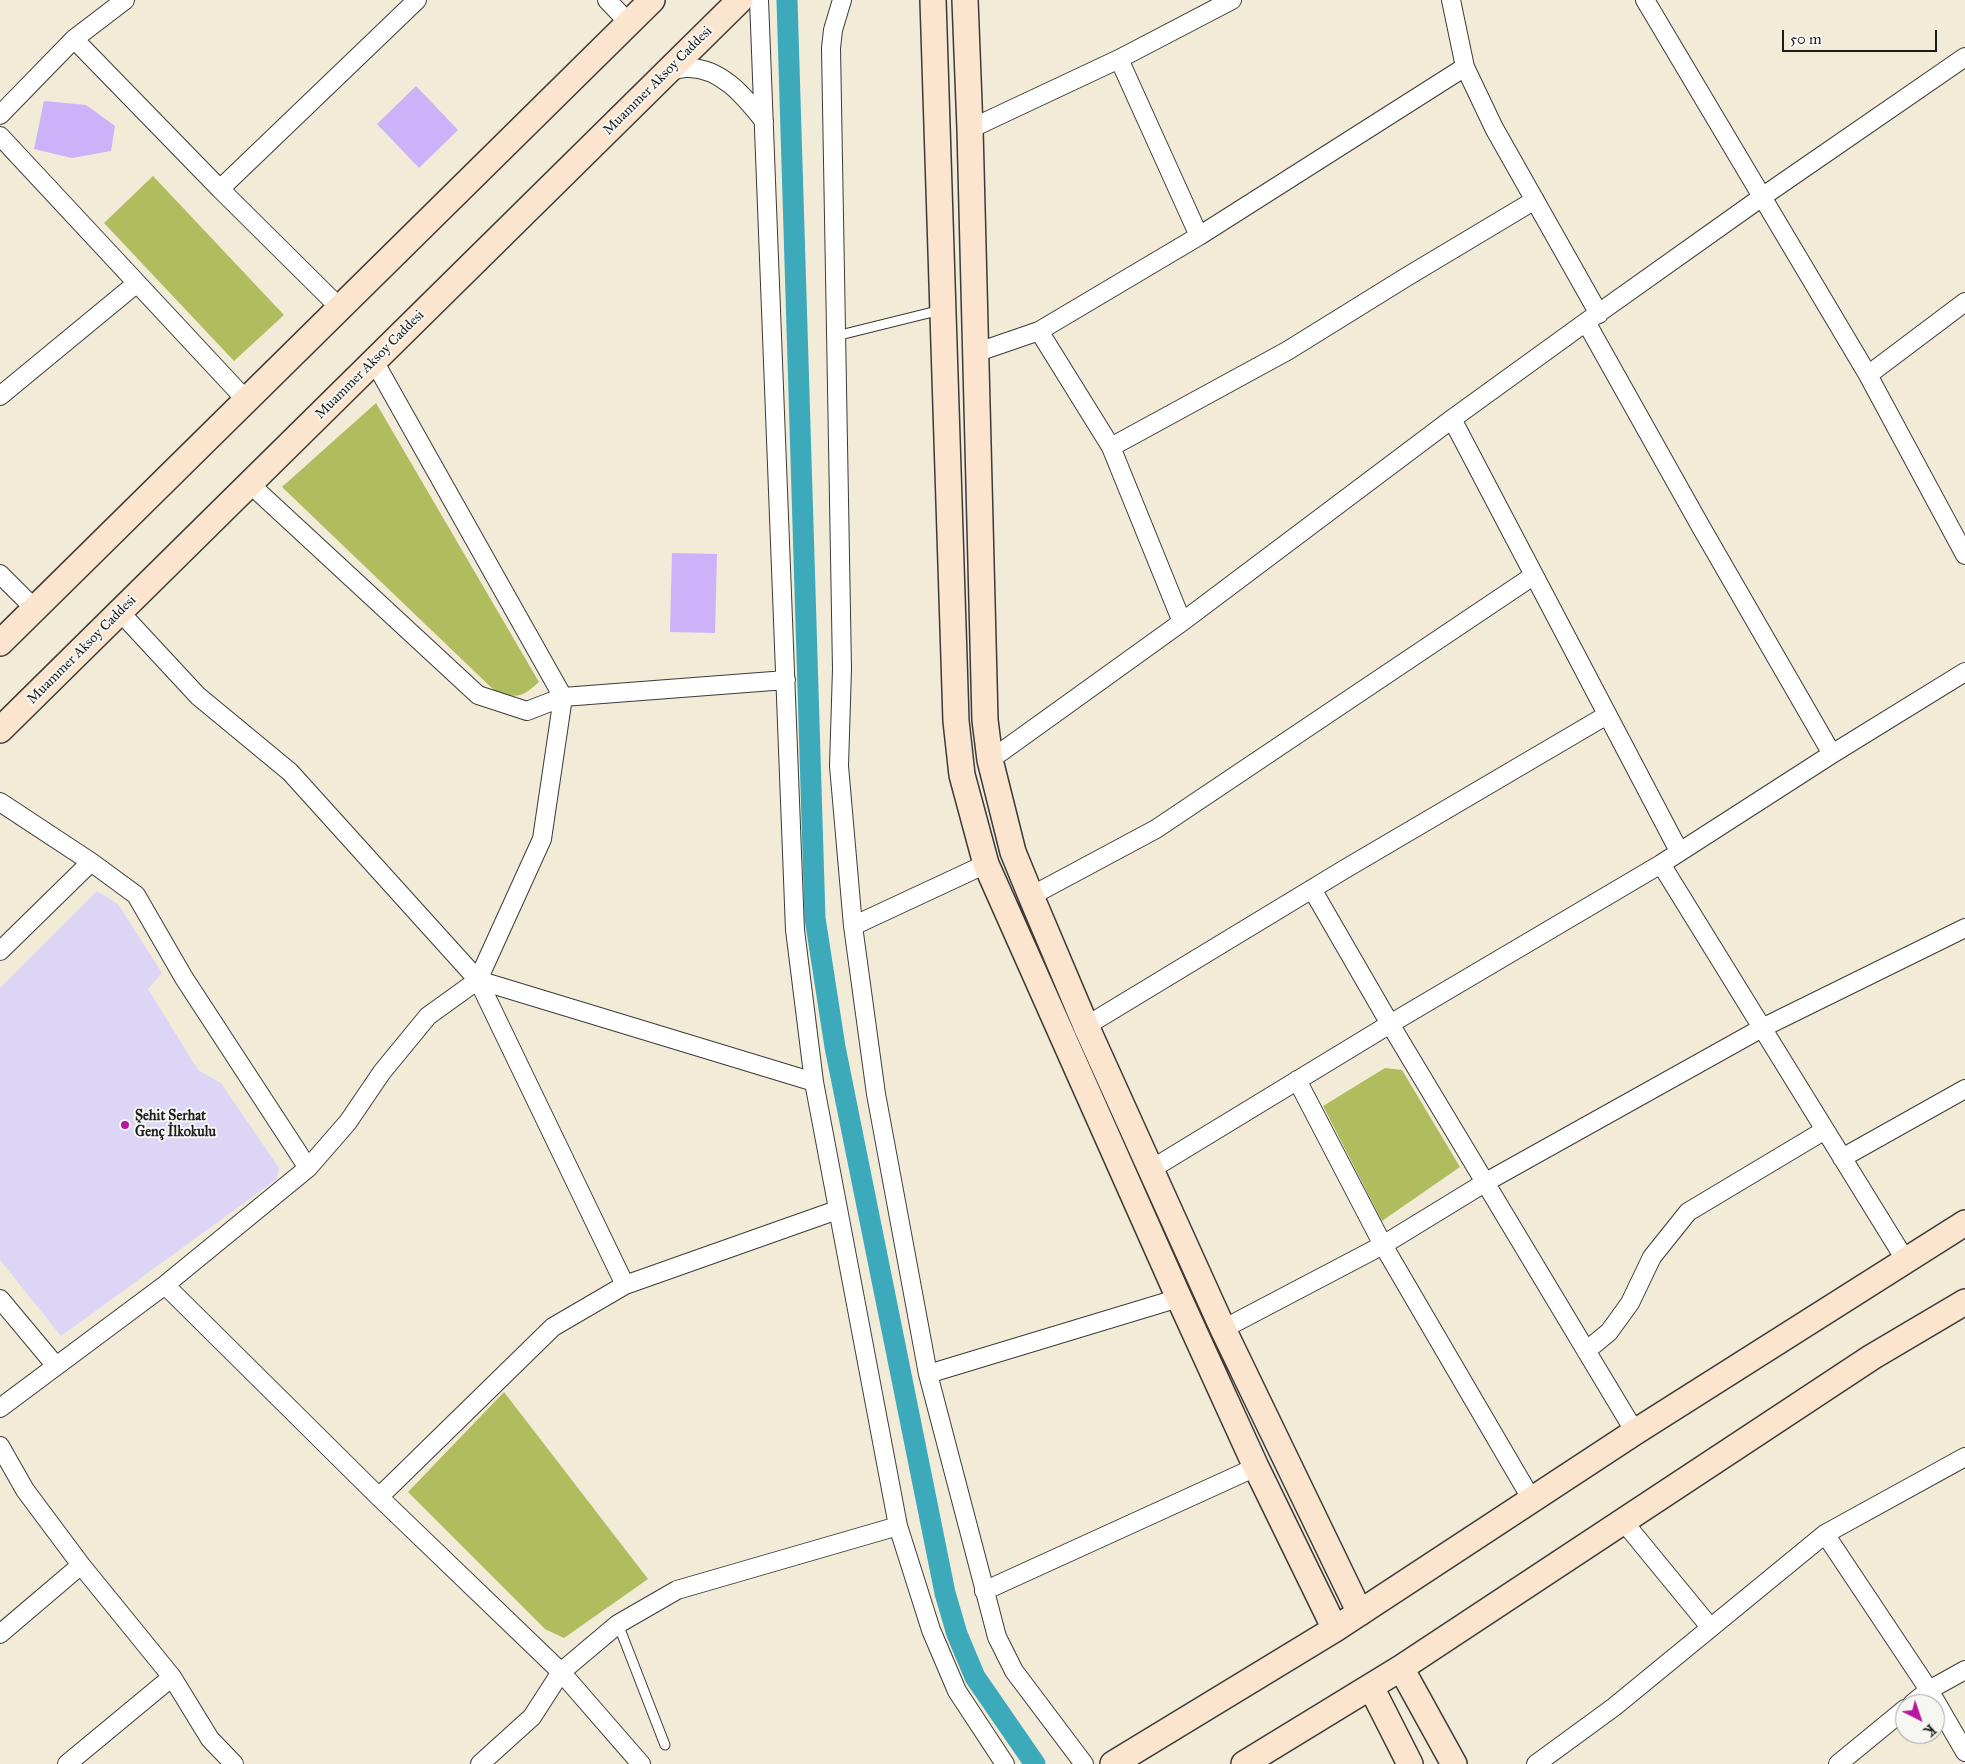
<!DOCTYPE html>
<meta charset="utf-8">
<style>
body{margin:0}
#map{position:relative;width:1965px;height:1764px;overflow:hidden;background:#f1ebd8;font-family:"IM FELL Great Primer",serif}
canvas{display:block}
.north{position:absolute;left:1895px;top:1694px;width:50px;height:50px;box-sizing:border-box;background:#f6f6f2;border:1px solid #9f9f9c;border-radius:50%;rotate:139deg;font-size:14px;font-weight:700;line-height:20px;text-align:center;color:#1c1c1c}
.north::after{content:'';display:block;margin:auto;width:18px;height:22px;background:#b5179e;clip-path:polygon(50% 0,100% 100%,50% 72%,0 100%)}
.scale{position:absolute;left:1782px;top:30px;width:155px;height:22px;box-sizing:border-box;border:2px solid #1c1c1c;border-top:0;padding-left:6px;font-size:15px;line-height:18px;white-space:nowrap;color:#1c1c1c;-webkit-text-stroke:4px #f6f6f2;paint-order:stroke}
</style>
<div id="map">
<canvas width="1965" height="1764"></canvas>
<div class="north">K</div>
<div class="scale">50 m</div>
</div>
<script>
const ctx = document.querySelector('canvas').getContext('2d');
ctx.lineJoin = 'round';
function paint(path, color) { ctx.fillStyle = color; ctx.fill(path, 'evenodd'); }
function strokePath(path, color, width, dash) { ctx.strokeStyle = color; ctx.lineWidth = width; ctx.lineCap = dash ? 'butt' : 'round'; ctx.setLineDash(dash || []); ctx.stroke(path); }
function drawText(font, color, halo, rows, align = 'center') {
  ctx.font = font + ' "IM FELL Great Primer",serif'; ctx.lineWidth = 4; ctx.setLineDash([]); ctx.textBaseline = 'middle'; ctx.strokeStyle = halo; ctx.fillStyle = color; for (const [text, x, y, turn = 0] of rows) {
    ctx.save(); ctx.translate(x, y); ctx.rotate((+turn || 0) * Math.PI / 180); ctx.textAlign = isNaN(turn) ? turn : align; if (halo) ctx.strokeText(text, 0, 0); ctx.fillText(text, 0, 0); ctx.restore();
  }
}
const built = new Path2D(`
 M97 891 118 904 162 973 148 989 198 1070 221 1083 279 1168 277 1179 61 1336 0 1260V988Z`);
const green = new Path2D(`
 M153 176 284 315 234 361 104 223Z
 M376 403 539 682C522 697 519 698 497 693L282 487Z
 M1385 1068 1402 1070 1460 1167 1382 1221 1323 1106Z
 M504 1392 648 1579 564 1638 545 1629 408 1492Z`);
const canal = new Path2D(`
 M787 0 815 918 835 1047 945 1593 957 1634 975 1677 1035 1764`);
const building = new Path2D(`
 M416 86 458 130 419 168 377 124Z
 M44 101 86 105 115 126 111 151 72 158 34 149Z
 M672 553 717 554 715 633 670 632Z`);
const lane = new Path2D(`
 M836 336 941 310
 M618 1624 665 1745`);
const street = new Path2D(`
 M125 0 74 39 220 189
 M607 0 629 23
 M759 0 795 930 814 1082 898 1526 931 1630 957 1691 1005 1764
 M842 0 833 30 831 48 842 669 839 766 853 926 876 1094 928 1374 997 1637 1014 1671 1084 1764
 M1451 0 1465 67 1494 128 1599 314
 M1645 0 1868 375 1965 555
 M1119 59 1199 236
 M667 72C673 71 680 68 686 68 720 66 745 97 764 121
 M0 115 74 39
 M970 129 1119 59 1232 0
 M0 136 246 400
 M340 308 220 189 417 0
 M1586 322 1701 527 1832 754
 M1039 331 1111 447 1182 622
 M975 353 1039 331 1199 236 1465 67
 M374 361 563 697 786 680
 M1868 375 1965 302
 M0 396 137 283
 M1452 419 1679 851
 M1111 447 1287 351 1408 276 1535 200
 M0 574 35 609
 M120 612 198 696 290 772 478 980 814 1082
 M990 760 1182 622 1452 419 1586 322 1762 197 1965 57
 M0 802 91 862 136 895 184 978 308 1168
 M1661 864 1906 1261
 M1312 889 1390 1024 1635 1432
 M1031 896 1156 829 1533 576
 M853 926 986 864
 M0 951 91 862
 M478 980 625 1285
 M1086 1026 1345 869 1607 715
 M1297 1080 1383 1245 1532 1500
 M1842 1158 1965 1089
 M1150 1170 1390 1024 1661 864 1832 754 1965 672
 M165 1285 379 1497 561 1672 641 1764
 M0 1299 56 1366
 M1223 1329 1383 1245 1486 1182 1762 1028 1965 928
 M1586 1351 1609 1332 1630 1303 1652 1257 1688 1212 1825 1130
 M928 1374 1179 1298
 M0 1408 165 1285 308 1168 348 1122 382 1072 428 1016 478 980 542 839 563 697 527 711 478 695 250 484
 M0 1446 25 1490 81 1565 172 1677 210 1739 234 1764
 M379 1497 553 1327 625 1285 837 1210
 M1623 1521 1710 1627
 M1825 1534 1929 1690 1965 1752
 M984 1591 1256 1467
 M0 1634 81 1565
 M1912 1704 1929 1690 1965 1670
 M67 1764 172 1677
 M480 1764 532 1717 561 1672 618 1624 677 1590 898 1526
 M1536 1764 1614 1707 1825 1534 1965 1457
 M1838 1764 1905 1709`);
const secondary = new Path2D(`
 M933 0 956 721 962 775 986 864 1179 1298 1256 1467 1335 1629
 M965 0 970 129 985 720 990 760 1013 852 1031 896 1086 1026 1223 1329 1360 1613
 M0 643 652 0
 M0 730 740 0
 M1401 1668 1454 1764
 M1371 1687 1410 1764
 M1113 1764 1335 1629 1635 1432 1965 1223
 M1244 1764 1401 1668 1872 1357 1965 1302`);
const markers = [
 [125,1125,5,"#b5179e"]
];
const streetNames = [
 ["Muammer Aksoy Caddesi",658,81,-45],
 ["Muammer Aksoy Caddesi",370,365,-45],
 ["Muammer Aksoy Caddesi",82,650,-45]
];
const poiNames = [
 ["Şehit Serhat",135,1117],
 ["Genç İlkokulu",135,1133]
];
paint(built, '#ddd5f6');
paint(green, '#afbd5f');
strokePath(canal, '#3daabc', 21);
paint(building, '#ccb2f8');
strokePath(lane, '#3c3b38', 11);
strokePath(street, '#3c3b38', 20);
strokePath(secondary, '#3c3b38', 28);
strokePath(lane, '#fff', 9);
strokePath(street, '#fff', 18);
strokePath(secondary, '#fbe5cf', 25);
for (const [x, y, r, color] of markers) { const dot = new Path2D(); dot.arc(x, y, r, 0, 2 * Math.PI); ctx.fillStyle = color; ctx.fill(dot); strokePath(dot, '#f6f6f2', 2); }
drawText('14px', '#1c1c1c', '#f6f6f2', streetNames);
drawText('bold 14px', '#1c1c1c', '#f6f6f2', poiNames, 'left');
</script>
